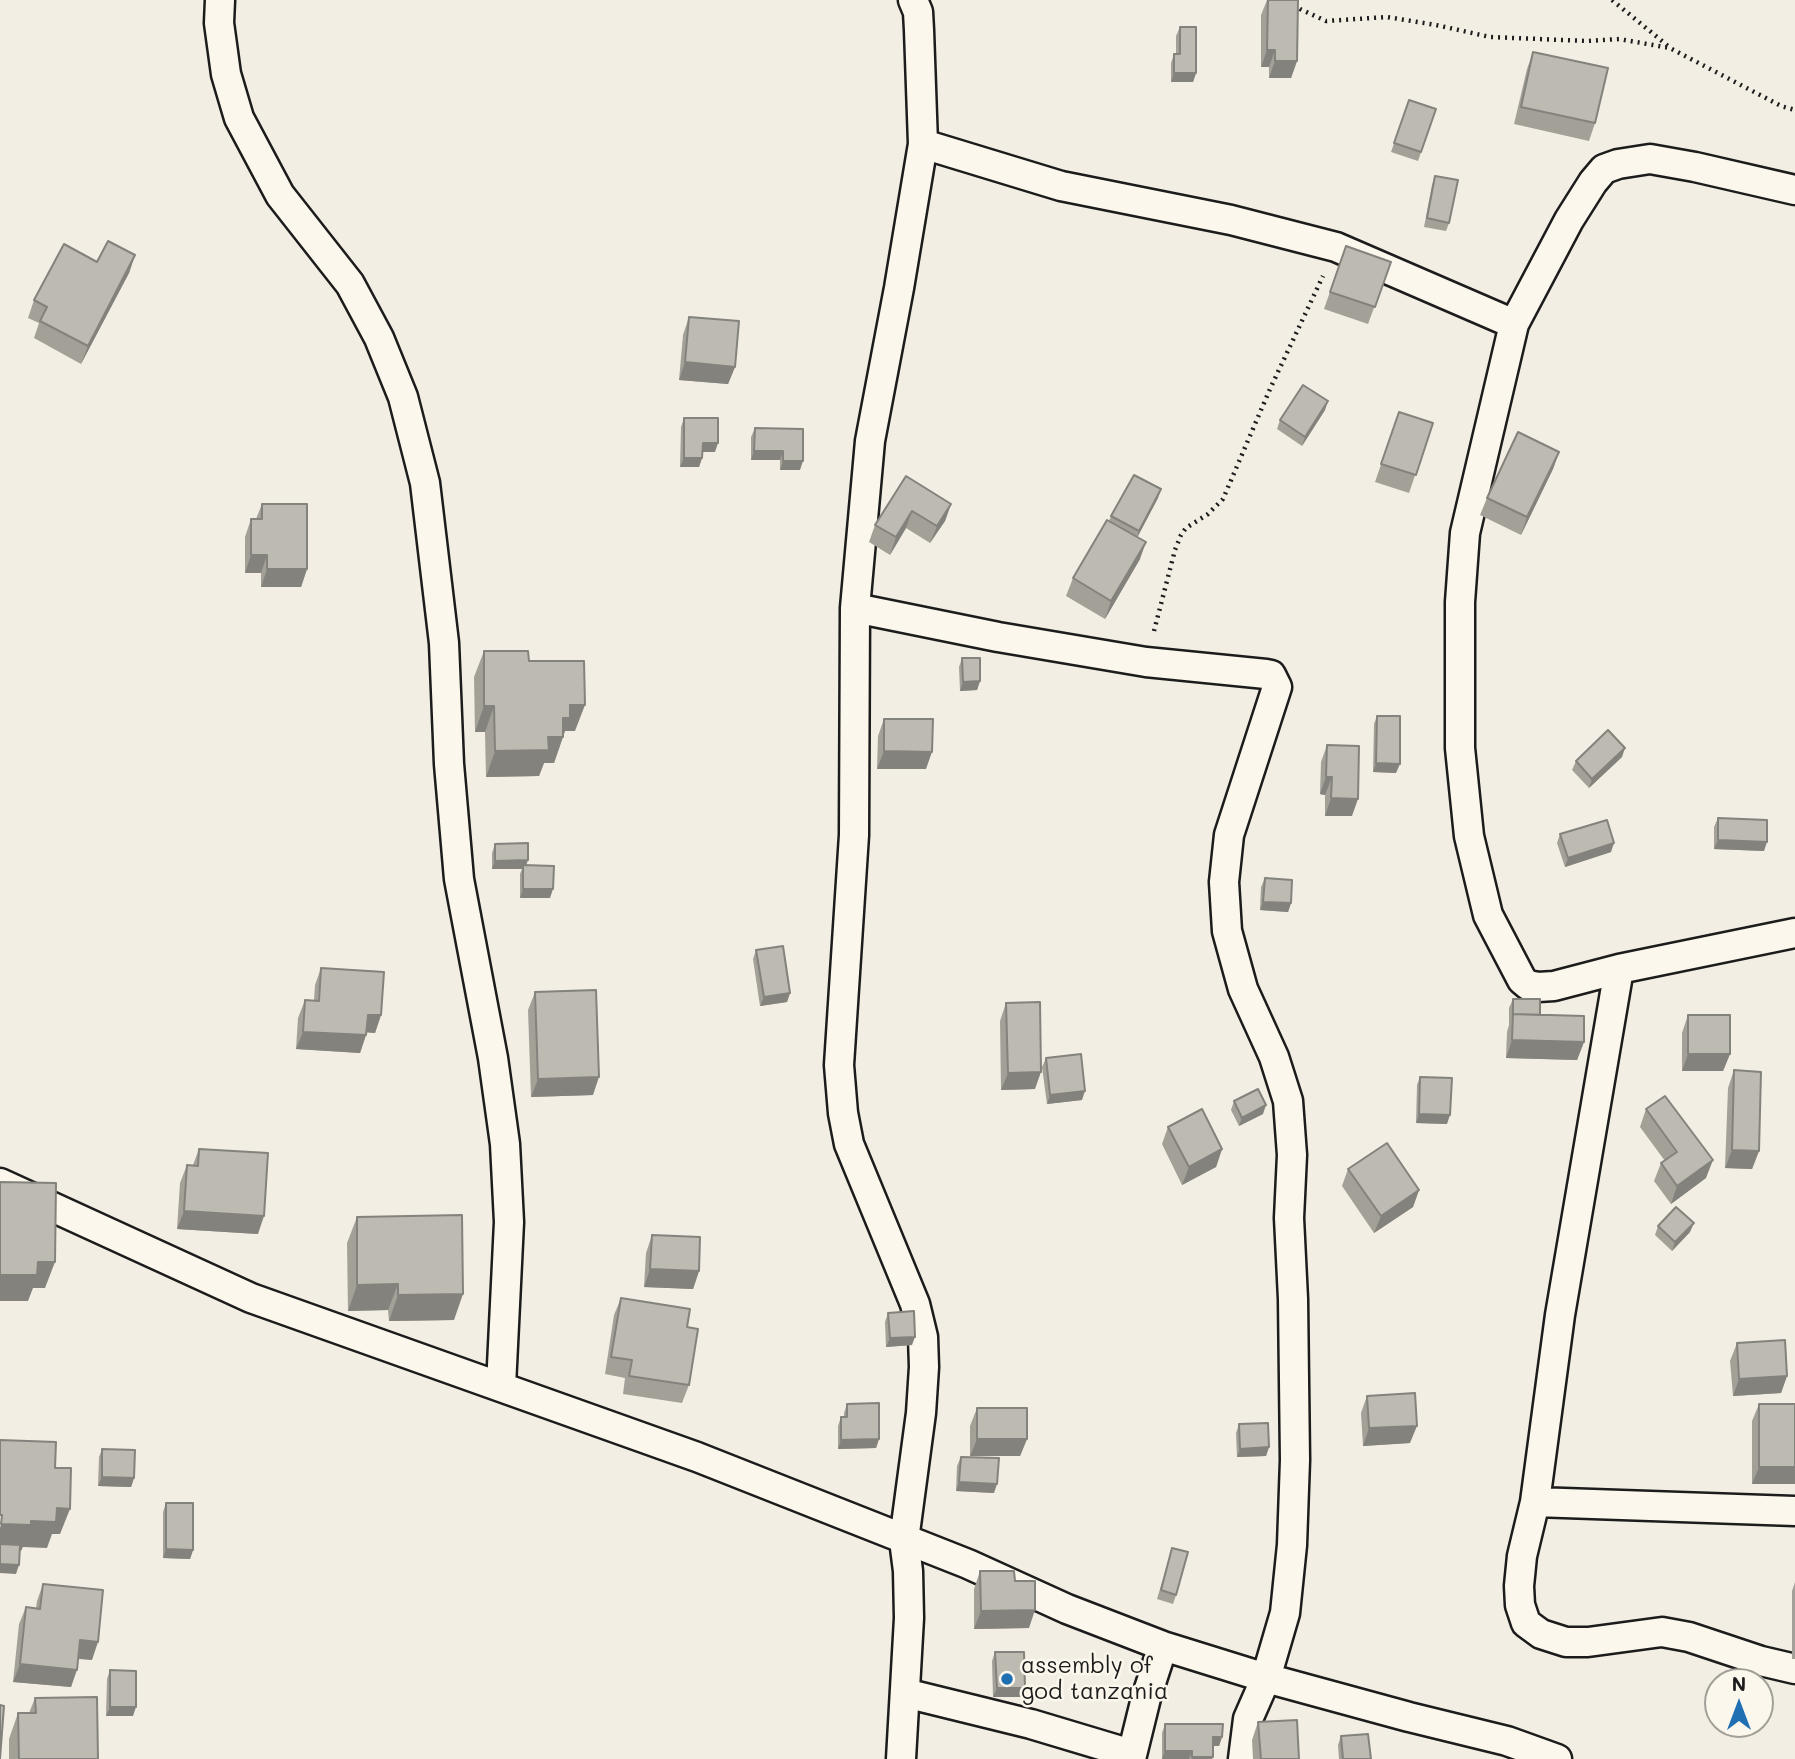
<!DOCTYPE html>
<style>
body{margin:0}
#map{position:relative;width:1795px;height:1759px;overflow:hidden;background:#f2eee4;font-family:Mali,sans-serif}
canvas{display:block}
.north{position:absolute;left:1704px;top:1668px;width:70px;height:70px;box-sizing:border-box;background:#fbf7ec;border:2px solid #a29f99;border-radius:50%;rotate:0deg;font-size:19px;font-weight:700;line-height:28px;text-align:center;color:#1c1c1c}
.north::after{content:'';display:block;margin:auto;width:24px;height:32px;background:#1f6fb2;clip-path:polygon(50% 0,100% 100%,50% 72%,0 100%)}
</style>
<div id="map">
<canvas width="1795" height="1759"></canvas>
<div class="north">N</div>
</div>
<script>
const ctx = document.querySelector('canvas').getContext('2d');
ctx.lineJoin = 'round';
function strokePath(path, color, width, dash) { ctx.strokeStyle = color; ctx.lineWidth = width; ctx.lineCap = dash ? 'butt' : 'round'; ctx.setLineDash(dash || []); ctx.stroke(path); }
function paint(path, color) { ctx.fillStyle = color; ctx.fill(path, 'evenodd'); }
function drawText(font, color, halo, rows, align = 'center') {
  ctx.font = font + ' Mali,sans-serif'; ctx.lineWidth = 5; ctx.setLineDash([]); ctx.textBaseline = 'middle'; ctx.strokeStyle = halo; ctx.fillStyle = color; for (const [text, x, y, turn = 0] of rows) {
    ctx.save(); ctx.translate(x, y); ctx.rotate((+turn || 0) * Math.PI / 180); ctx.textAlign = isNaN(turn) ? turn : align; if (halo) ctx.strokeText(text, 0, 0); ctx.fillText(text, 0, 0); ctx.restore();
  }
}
const path = new Path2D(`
 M1289 0 1300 9 1326 21 1387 17 1436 25 1490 37 1587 41 1619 39 1670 48 1781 106 1795 110
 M1612 0 1668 46
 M1154 631 1175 550 1181 535 1186 528 1208 514 1223 499 1270 389 1323 276`);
const minor = new Path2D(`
 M220 0 219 23 226 74 239 118 280 195 350 284 379 338 403 397 425 483 444 643 449 764 459 879 493 1058 505 1144 509 1222 501 1386
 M923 144 1061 186 1231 220 1336 247 1514 324
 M1795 190 1695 167 1650 159 1618 164 1604 169 1593 182 1569 220 1514 324 1465 533 1460 602V748L1469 836 1488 915 1522 980 1528 985 1538 987 1554 986 1619 969 1795 933
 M855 608 998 637 1146 662 1266 674 1271 675 1277 687 1229 835 1224 882 1227 931 1243 989 1274 1057 1288 1101 1292 1155 1289 1218 1293 1299 1295 1460 1292 1545 1285 1613 1266 1678 1248 1719 1243 1759
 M1619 969 1560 1315 1535 1502 1522 1556 1519 1586 1520 1605 1526 1623 1541 1634 1566 1642H1588L1662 1632 1689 1637 1761 1661 1795 1669
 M0 1183 251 1298 697 1457 968 1564 1067 1609 1163 1646 1266 1678 1409 1717 1507 1741 1557 1759
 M1535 1502 1795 1511
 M905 1693 1031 1724 1131 1754
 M901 1759 909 1618 908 1571 904 1540 921 1413 924 1367 923 1337 915 1304 849 1144 843 1113 839 1065 854 835 855 608 870 441 899 288 923 144 919 30 918 12 913 0
 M1131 1759 1146 1698 1163 1646`);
const wall = new Path2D(`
 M1267 0H1298L1297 61 1291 78H1269V67H1261V15Z
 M1180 27 1196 73 1193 82H1171V63L1174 54H1176V36Z
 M1533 52 1595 123 1589 141 1514 124 1527 69Z
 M1409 100 1436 109 1418 161 1391 152Z
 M1435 176 1449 223 1446 231 1424 227 1432 185Z
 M1346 246 1391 262 1368 324 1324 309Z
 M135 255 129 273 81 364 34 338 39 323 28 318 34 300 97 262Z
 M689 317 735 367 728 384 679 380 683 335Z
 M1325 410 1302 446 1277 429 1280 420Z
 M1399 412 1433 423 1409 493 1375 482Z
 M684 418 715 452H702V458L699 467H680L681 427Z
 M755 428 803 429 800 470H780V460H751V437Z
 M1559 452 1553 469 1521 535 1480 515 1487 498Z
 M906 476 951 504 945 521 930 543 906 528 890 555 869 542 875 525Z
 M1158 498 1137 537 1140 559 1105 619 1066 596 1073 578 1109 521 1111 516Z
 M262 504 307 569 301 587H261V573H245V537L251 519H256Z
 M484 651 529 661 575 731H565L554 763H544L539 776 486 777 485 732H475L474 677Z
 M962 658 980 681 977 690 960 691 959 667Z
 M1377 716 1396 773 1373 772 1374 724Z
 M884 719 926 769H877L878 736Z
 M1327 745 1352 816H1325V795L1320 794 1321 762Z
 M1622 757 1589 788 1572 770 1576 761Z
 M1718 818 1764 851 1714 849V827Z
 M1560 834 1611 852 1565 867 1557 843Z
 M495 844 528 860 526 866 550 898H520V874L522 869H492V853Z
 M1265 878 1291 903 1288 912 1260 910 1261 887Z
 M756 950 790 993 787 1002 760 1006 753 959Z
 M321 968 381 1015 375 1033 367 1032 360 1053 296 1049 298 1018 305 1000H314L315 985Z
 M535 992 593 1095 531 1097 528 1010Z
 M1513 999 1584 1042 1577 1060 1506 1058 1507 1032 1509 1025V1008Z
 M1006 1003 1035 1089 1001 1090 1000 1021Z
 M1688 1015 1730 1054 1723 1071H1682V1033Z
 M1046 1058 1082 1100 1047 1104 1042 1067Z
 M1734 1070 1759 1151 1752 1169 1725 1168 1728 1088Z
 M1420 1077 1447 1124 1416 1123 1417 1085Z
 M1234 1101 1263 1114 1239 1126 1231 1110Z
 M1646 1109 1706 1178 1671 1204 1654 1181 1661 1163 1665 1161 1640 1127Z
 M1168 1127 1222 1149 1216 1167 1182 1185 1162 1144Z
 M199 1149 258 1234 177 1229 180 1183 187 1165H193Z
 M1348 1169 1419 1190 1413 1207 1374 1233 1342 1186Z
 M357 1217 454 1320 389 1321 388 1310 348 1311 347 1243Z
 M1658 1226 1690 1232 1672 1251 1655 1235Z
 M652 1235 699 1271 693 1289 644 1287 646 1253Z
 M621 1298 689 1385 682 1403 623 1394 625 1378 605 1374 614 1315Z
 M888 1313 912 1345 886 1347 885 1322Z
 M1737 1343 1787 1376 1781 1393 1733 1396 1730 1361Z
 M1367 1396 1410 1443 1363 1446 1361 1413Z
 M847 1404 879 1439 876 1448 838 1449V1426L841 1417H844V1413Z
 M1759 1404 1795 1484H1752V1421Z
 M977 1408 1027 1439 1020 1456H970V1426Z
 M1239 1424 1269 1447 1266 1456 1237 1457 1236 1433Z
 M102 1449 134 1478 131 1487 98 1486 99 1457Z
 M961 1457 994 1493 956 1491 957 1466Z
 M166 1503 193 1550 190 1559 163 1558V1512Z
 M1172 1548 1176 1595 1173 1604 1157 1599Z
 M980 1571 1015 1581 1029 1628 974 1629V1589Z
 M1795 1582V1659H1792V1591Z
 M43 1584 92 1660 78 1659 71 1687 13 1682 19 1624 26 1607 36 1608 37 1601Z
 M995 1652 1025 1688 1022 1697H993L992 1661Z
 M110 1670 133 1716H106L107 1679Z
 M35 1698 98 1759H9V1739L18 1713H29Z
 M1258 1722 1299 1759H1253L1252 1740Z
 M1165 1724 1222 1737 1219 1746H1213L1212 1759H1162V1733Z
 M1341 1736 1371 1759H1339L1338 1745Z`);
const shadedWall = new Path2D(`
 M1267 50H1275L1269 67H1261Z
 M1275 61H1297L1291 78H1269Z
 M1174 73H1196L1193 82H1171Z
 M135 255 129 273 81 364 88 346Z
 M685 362 735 367 728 384 679 380Z
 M1328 401 1325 410 1302 446 1305 437Z
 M703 443H718L715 452H699Z
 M754 451H783L780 460H751Z
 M1559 452 1553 469 1521 535 1527 517Z
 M684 458H702L699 467H680Z
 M783 461H803L800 470H780Z
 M1161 489 1158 498 1136 540 1139 531Z
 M951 504 945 521 930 543 937 526Z
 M912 511 906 528 890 555 896 537Z
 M1146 542 1140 559 1105 619 1111 601Z
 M251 555H267L261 573H245Z
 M267 569H307L301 587H261Z
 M980 681 977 690 960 691 963 682Z
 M570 705H585L575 731H565L554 763H544L539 776 486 777 495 751 548 737Z
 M484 706H494L485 732H475Z
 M1625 748 1622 757 1589 788 1592 779Z
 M884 751 932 752 926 769H877Z
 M1376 763 1400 764 1396 773 1373 772Z
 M1326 777H1332L1325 795 1320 794Z
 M1331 798 1358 799 1352 816H1325Z
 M1718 840 1767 842 1764 851 1714 849Z
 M1614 843 1611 852 1565 867 1568 858Z
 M528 860 524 869 523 865 522 869H492L495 861Z
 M523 889H553L550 898H520Z
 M1263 902 1291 903 1288 912 1260 910Z
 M790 993 787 1002 760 1006 764 997Z
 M368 1015H381L375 1033 362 1032Z
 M303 1032 366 1035 360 1053 296 1049Z
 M1512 1040 1584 1042 1577 1060 1506 1058Z
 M1688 1054H1730L1723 1071H1682Z
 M1041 1072 1035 1089 1001 1090 1008 1073Z
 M599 1077 593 1095 531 1097 538 1079Z
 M1085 1091 1082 1100 1047 1104 1050 1095Z
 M1266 1105 1263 1114 1239 1126 1242 1118Z
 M1419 1114 1450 1115 1447 1124 1416 1123Z
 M1222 1149 1216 1167 1182 1185 1189 1167Z
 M1732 1150 1759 1151 1752 1169 1725 1168Z
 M1713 1160 1706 1178 1671 1204 1677 1186Z
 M1419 1190 1413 1207 1374 1233 1381 1216Z
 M184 1211 264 1216 258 1234 177 1229Z
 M1694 1223 1690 1232 1672 1251 1675 1242Z
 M38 1262H55L45 1288H33L28 1301H0V1275Z
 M650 1269 699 1271 693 1289 644 1287Z
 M398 1284 388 1310 348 1311 357 1285Z
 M463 1294 454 1320 389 1321 398 1295Z
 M915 1337 912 1345 886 1347 890 1338Z
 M1787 1376 1781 1393 1733 1396 1739 1379Z
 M1417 1426 1410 1443 1363 1446 1369 1428Z
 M879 1439 876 1448 838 1449 841 1440Z
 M977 1439H1027L1020 1456H970Z
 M1269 1447 1266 1456 1237 1457 1240 1449Z
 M1759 1467H1795V1484H1752Z
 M102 1477 134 1478 131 1487 98 1486Z
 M959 1482 997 1484 994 1493 956 1491Z
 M57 1508 70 1509 60 1534H52L47 1548 23 1547 21 1551 0 1550V1528L1 1524Z
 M166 1549 193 1550 190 1559 163 1558Z
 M0 1564 19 1565 16 1574 0 1573Z
 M1035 1610 1029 1628 974 1629 981 1611Z
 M80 1640 98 1642 92 1660 74 1658Z
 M20 1664 77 1670 71 1687 13 1682Z
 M997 1688H1025L1022 1697H993Z
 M110 1707H136L133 1716H106Z
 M1213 1737H1222L1219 1746H1209Z
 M1165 1751H1192L1189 1759H1162Z
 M1192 1757H1213L1212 1759H1192Z`);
const building = new Path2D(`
 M1268 0H1298L1297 61H1275V50H1267Z
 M1180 27H1196V73H1174V54H1180Z
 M1533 52 1608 68 1595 123 1521 107Z
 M1409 100 1436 109 1421 152 1394 143Z
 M1435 176 1458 180 1449 223 1427 218Z
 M108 241 135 255 88 346 40 321 47 307 34 300 64 244 97 262Z
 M1346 246 1391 262 1375 307 1330 292Z
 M689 317 739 321 735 367 685 362Z
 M1303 385 1328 401 1305 437 1280 420Z
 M1399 412 1433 423 1416 475 1381 464Z
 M684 418H718V443H703L702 458H684Z
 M755 428 803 429V461H783V451H754Z
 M1518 432 1559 452 1527 517 1487 498Z
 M1134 475 1161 489 1139 531 1111 516Z
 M906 476 951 504 937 526 912 511 896 537 875 525Z
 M262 504H307V569H267V555H251V519H262Z
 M1107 520 1146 542 1111 601 1073 578Z
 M484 651H528L529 661H584L585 705H570V718H563V737H548L549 750 495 751 494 706H484Z
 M962 658H980V681L963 682Z
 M1377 716H1400V764L1376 763Z
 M884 719H933L932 752 884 751Z
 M1608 730 1625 748 1592 779 1576 761Z
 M1327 745 1359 746 1358 799 1331 798 1332 777H1326Z
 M1718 818 1767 820V842L1718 840Z
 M1607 820 1614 843 1568 858 1560 834Z
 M528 843V860L495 861V844Z
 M523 865 554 866 553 889H523Z
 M1265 878 1292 880 1291 903 1263 902Z
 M783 946 790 993 764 997 756 950Z
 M321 968 384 972 381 1015H368L366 1035 303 1032 305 1000 319 1001Z
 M596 990 599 1077 538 1079 535 992Z
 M1513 999H1540V1015L1513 1014V1016Z
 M1040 1002 1041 1072 1008 1073 1006 1003Z
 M1513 1014 1584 1016V1042L1512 1040Z
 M1688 1015H1730V1054H1688Z
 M1081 1054 1085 1091 1050 1095 1046 1058Z
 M1734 1070 1761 1072 1759 1151 1732 1150Z
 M1420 1077 1452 1078 1450 1115 1419 1114Z
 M1258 1089 1266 1105 1242 1118 1234 1101Z
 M1665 1096 1713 1160 1677 1186 1661 1163 1677 1152 1646 1109Z
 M1202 1109 1222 1149 1189 1167 1168 1127Z
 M1387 1143 1419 1190 1381 1216 1348 1169Z
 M199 1149 268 1153 264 1216 184 1211 187 1165 198 1166Z
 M0 1182 56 1183 55 1262H38L37 1275H0Z
 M1676 1207 1694 1223 1675 1242 1658 1226Z
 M462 1215 463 1294 398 1295V1284L357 1285V1217Z
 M652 1235 700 1237 699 1271 650 1269Z
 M621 1298 690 1309 687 1327 698 1329 689 1385 629 1376 632 1360 611 1357Z
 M914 1311 915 1337 890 1338 888 1313Z
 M1785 1340 1787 1376 1739 1379 1737 1343Z
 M1415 1393 1417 1426 1369 1428 1367 1396Z
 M879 1403V1439L841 1440V1417H847V1404Z
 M1759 1404H1795V1467H1759Z
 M977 1408H1027V1439H977Z
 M1268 1423 1269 1447 1240 1449 1239 1424Z
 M0 1440 56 1442 55 1468H71L70 1509 57 1508 56 1522 31 1521V1525L1 1524 2 1515H0Z
 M102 1449 135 1450 134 1478 102 1477Z
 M961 1457 999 1458 997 1484 959 1482Z
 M166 1503H193V1550L166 1549Z
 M0 1544 20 1545 19 1565 0 1564Z
 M1172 1548 1188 1552 1176 1595 1161 1590Z
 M980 1571H1014L1015 1581H1035V1610L981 1611Z
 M43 1584 103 1590 98 1642 80 1640 77 1670 20 1664 26 1607 40 1609Z
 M995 1652H1024L1025 1688H997Z
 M110 1670 136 1671V1707H110Z
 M97 1697 98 1759H19L18 1713H36L35 1698Z
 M0 1705 4 1706 0 1759Z
 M1297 1720 1299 1759H1261L1258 1722Z
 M1165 1724H1223L1222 1737H1213V1757H1192V1751H1165Z
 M1368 1734 1371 1759H1343L1341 1736Z`);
const markers = [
 [1007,1679,7,"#1f6fb2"]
];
const poiNames = [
 ["assembly of",1021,1666],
 ["god tanzania",1021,1692]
];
strokePath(minor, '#1c1c1c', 33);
strokePath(path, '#1c1c1c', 4.5, [2, 5]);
strokePath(minor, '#fbf7ec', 28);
paint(wall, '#a3a098');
paint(shadedWall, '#84827c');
paint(building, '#bdbab1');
strokePath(building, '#84827c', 2);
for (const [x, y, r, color] of markers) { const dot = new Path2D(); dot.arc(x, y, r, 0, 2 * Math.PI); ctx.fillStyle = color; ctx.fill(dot); strokePath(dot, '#fbf7ec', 2.5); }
drawText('23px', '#1c1c1c', '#fbf7ec', poiNames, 'left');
</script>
